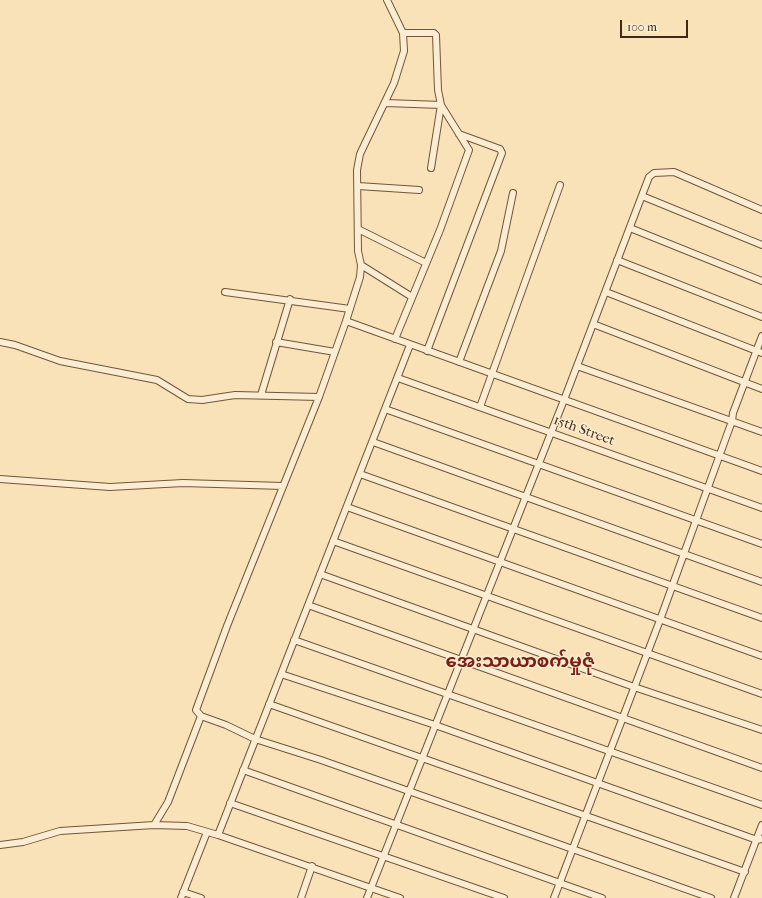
<!DOCTYPE html>
<meta charset="utf-8">
<style>
body{margin:0}
#map{position:relative;width:762px;height:898px;overflow:hidden;background:#fae2b8;font-family:"IM FELL French Canon",serif}
canvas{display:block}
.scale{position:absolute;left:620px;top:20px;width:68px;height:18px;box-sizing:border-box;border:2px solid #412812;border-top:0;padding-left:5px;font-size:12px;line-height:14px;white-space:nowrap;color:#412812;-webkit-text-stroke:3px #fcecd1;paint-order:stroke}
</style>
<div id="map">
<canvas width="762" height="898"></canvas>
<div class="scale">100 m</div>
</div>
<script>
const ctx = document.querySelector('canvas').getContext('2d');
ctx.lineJoin = 'round';
function strokePath(path, color, width, dash) { ctx.strokeStyle = color; ctx.lineWidth = width; ctx.lineCap = dash ? 'butt' : 'round'; ctx.setLineDash(dash || []); ctx.stroke(path); }
function drawText(font, color, halo, rows, align = 'center') {
  ctx.font = font + ' "IM FELL French Canon","Noto Sans Myanmar",serif'; ctx.lineWidth = 3; ctx.setLineDash([]); ctx.textBaseline = 'middle'; ctx.strokeStyle = halo; ctx.fillStyle = color; for (const [text, x, y, turn = 0] of rows) {
    ctx.save(); ctx.translate(x, y); ctx.rotate((+turn || 0) * Math.PI / 180); ctx.textAlign = isNaN(turn) ? turn : align; if (halo) ctx.strokeText(text, 0, 0); ctx.fillText(text, 0, 0); ctx.restore();
  }
}
const minor = new Path2D(`
 M387 0 403 33 404 51 394 83 360 154 357 170 358 251 361 265 360 277 346 321 319 397 227 626 196 710 201 716 226 725 255 739 321 760 711 898
 M386 103 441 105
 M431 168 441 105
 M358 186 419 190
 M642 196 762 245
 M630 228 762 281
 M358 229 426 263
 M617 260 762 317
 M361 265 412 297
 M225 292 350 309
 M606 292 762 353
 M346 321 762 471
 M593 324 762 389
 M395 339 440 230 469 150 441 105 438 90 436 35 434 33H403
 M0 342 15 345 60 361 157 380 188 399 202 400 235 395 319 397
 M276 342 335 352
 M427 351 502 153 500 149 459 134
 M459 362 501 251 513 193
 M577 366 762 432
 M398 378 762 508
 M261 395 290 299
 M480 407 560 185
 M385 409 762 544
 M373 442 762 582
 M360 474 762 618
 M0 479 110 487 183 483 283 486
 M347 507 762 656
 M333 541 762 694
 M320 574 634 687 762 730
 M308 605 762 768
 M294 640 762 805
 M281 674 435 725 757 840 762 839
 M269 704 745 872
 M243 770 602 898
 M230 803 504 898
 M154 825 168 802 201 716
 M218 835 410 345
 M0 845 23 842 60 831 154 825 187 826 218 835 400 898
 M183 892 201 898
 M181 898 207 832
 M301 898 312 866
 M367 898 564 400 649 177 654 173 674 172 762 210
 M554 898 660 620 732 421 733 413 762 336
 M734 898 762 825`);
const streetNames = [
 ["15th Street",584,431,20]
];
const districtNames = [
 ["အေးသာယာစက်မှုဇုံ",520,663]
];
strokePath(minor, '#6f563c', 8);
strokePath(minor, '#fcecd1', 6);
drawText('14px', '#412812', '#fcecd1', streetNames);
drawText('bold 18px', '#7a1f14', '#fcecd1', districtNames);
</script>
